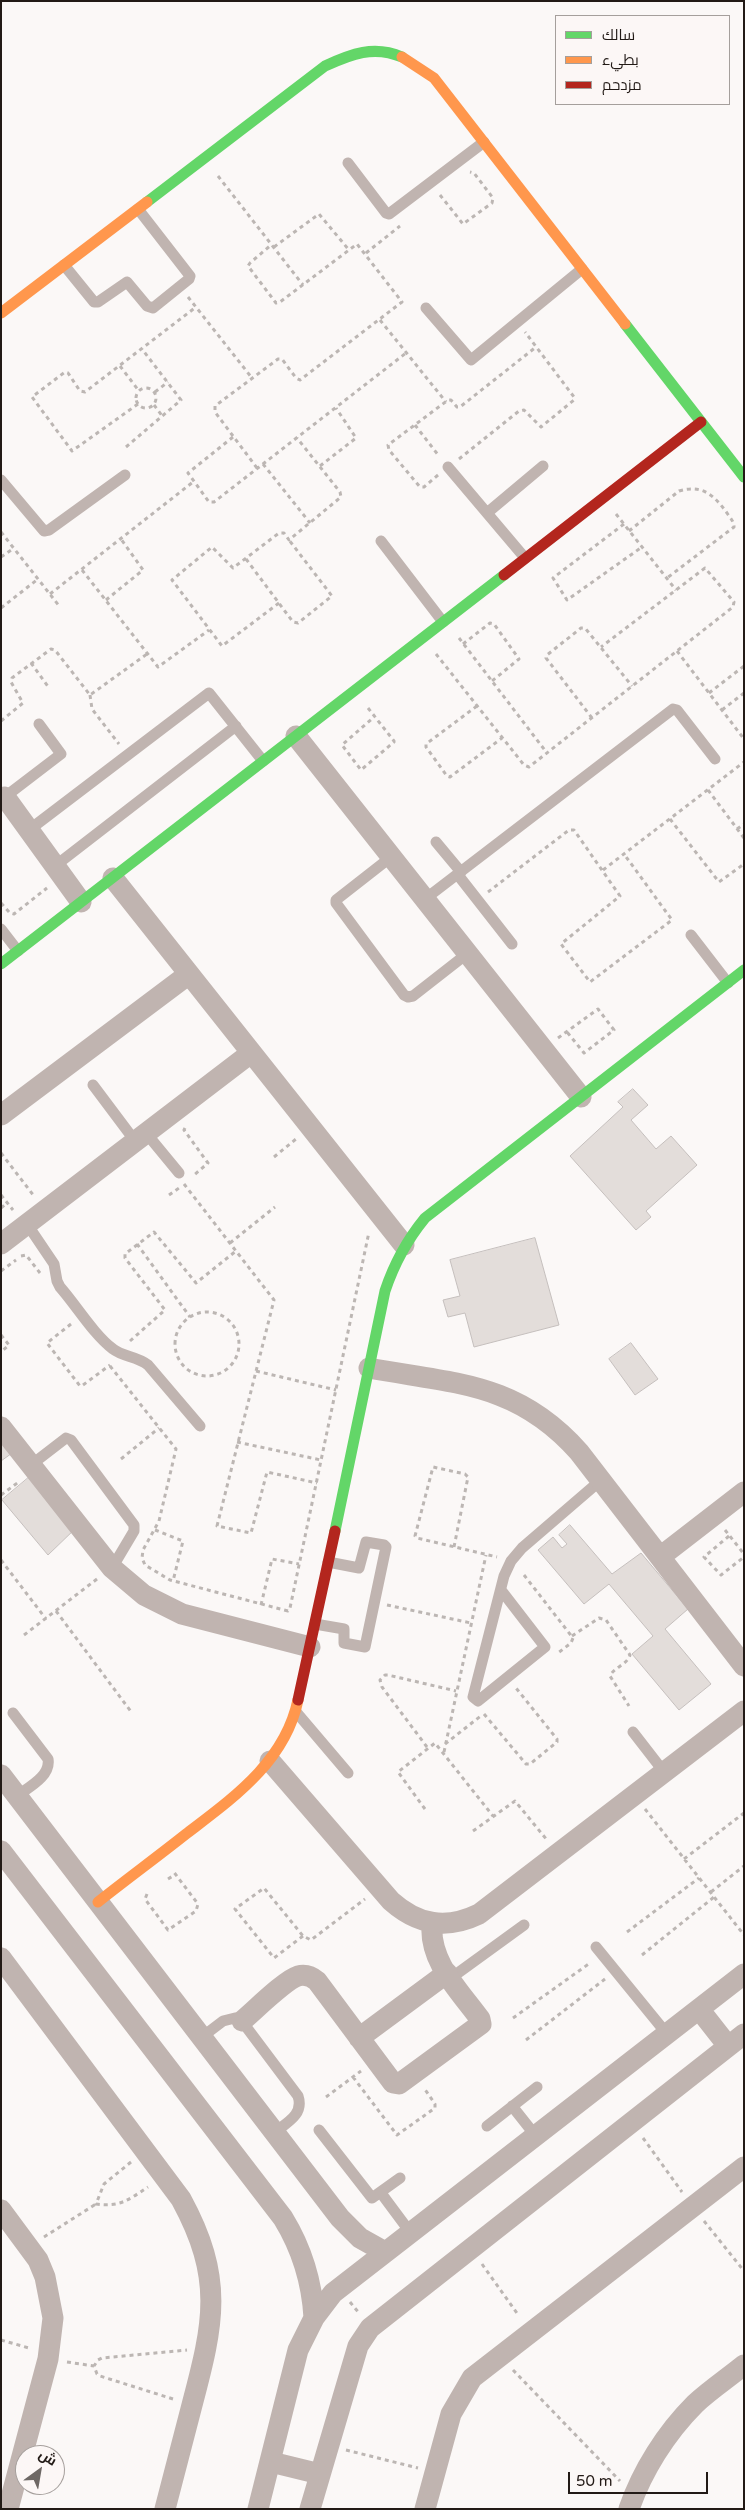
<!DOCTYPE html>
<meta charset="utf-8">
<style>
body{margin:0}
#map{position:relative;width:745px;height:2510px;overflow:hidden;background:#fbf8f7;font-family:"Varela Round",Cairo,sans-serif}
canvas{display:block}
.frame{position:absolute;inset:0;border:2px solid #221a16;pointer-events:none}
.legend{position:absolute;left:555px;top:15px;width:175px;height:90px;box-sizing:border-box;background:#fcf7f6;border:1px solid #a59f9c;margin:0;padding:6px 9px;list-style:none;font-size:15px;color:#221a16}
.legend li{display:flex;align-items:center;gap:10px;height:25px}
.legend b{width:25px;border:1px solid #a59f9c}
.north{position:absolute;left:15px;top:2445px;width:50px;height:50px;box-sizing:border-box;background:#fcf7f6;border:1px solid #a59f9c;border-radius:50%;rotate:32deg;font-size:14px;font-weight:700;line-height:20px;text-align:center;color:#221a16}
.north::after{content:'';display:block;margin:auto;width:18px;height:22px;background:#6e6865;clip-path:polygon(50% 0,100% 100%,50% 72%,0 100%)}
.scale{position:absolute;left:568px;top:2472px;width:140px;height:22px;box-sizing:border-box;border:2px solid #221a16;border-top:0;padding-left:6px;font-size:15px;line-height:18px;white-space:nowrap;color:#221a16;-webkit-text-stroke:4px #fcf7f6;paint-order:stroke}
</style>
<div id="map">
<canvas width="745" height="2510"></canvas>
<div class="frame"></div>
<ul class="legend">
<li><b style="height:6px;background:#63d668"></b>سالك</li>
<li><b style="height:6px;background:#ff974d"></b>بطيء</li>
<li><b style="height:6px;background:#b3261e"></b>مزدحم</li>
</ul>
<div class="north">ش</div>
<div class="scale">50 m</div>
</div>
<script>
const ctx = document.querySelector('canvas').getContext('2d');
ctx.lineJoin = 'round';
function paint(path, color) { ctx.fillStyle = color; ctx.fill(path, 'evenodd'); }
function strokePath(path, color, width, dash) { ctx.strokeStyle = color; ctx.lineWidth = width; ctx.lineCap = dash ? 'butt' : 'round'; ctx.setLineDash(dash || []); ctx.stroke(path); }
const building = new Path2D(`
 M633 1089 648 1105 631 1120 656 1149 671 1136 697 1165 646 1211 651 1217 636 1230 570 1156 623 1107 618 1102Z
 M535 1238 559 1325 474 1347 465 1313 448 1317 443 1300 460 1296 450 1260Z
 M631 1343 658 1379 635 1395 609 1359Z
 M1 1433 15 1451 1 1461Z
 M33 1474 77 1527 48 1555 2 1500Z
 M570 1525 612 1574 641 1553 688 1609 665 1629 711 1684 679 1710 632 1654 653 1636 609 1584 584 1604 538 1550 553 1537 562 1548 567 1544 559 1535Z`);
const path = new Path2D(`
 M218 176 303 285
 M440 195 463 224 492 203 493 198 474 173 470 172
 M274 247 319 214 349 250
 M366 253 400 226
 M188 297 252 378
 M380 320 446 402
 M120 366 139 391
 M136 398a10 10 0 1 1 20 0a10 10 0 1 1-20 0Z
 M155 392 168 382
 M138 404 72 451 32 397 65 372 68 373 80 391 85 392 196 307
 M154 405 163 417
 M415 425 439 456
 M233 437 188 473 209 502H214L406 353
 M126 447 181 400 142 349
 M459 459 519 411 524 410 541 427 574 400V397L525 332
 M263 464 310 523
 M320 466 356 438 336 408
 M257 468 215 412V406L278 359H282L296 378 300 380 402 302 357 244 280 302 276 303 248 266 250 263 271 245
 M438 475 424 487H420L389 450 388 445 448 400H451L457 407H460L536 347
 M616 514 676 590
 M624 524 553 578 567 600 642 547
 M629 531 679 491C702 484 714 495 727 513 730 518 734 521 734 527L667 578
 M1 532 60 607
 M1 557 14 548
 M246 559 293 622 298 623 332 596 289 540
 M82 570 158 667 209 630
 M50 594 193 482
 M106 600 143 570 121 539
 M279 603 222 646 172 580 212 547 233 568 279 533H284L289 540 341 497 340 492 297 438
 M1 608 38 579
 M459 638 547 753
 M463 644 490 623 494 624 519 659 492 681
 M677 651 744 739
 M436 654 524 765 529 767 733 607 734 602 705 568 601 647
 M31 663 49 688
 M709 693 744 666
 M90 695 92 709 119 744
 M477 706 426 744V747L447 776 450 777 502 738
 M368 708 394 741V742L361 770 342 745 374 717
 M722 710 744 693
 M592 718 546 658 547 655 581 628H585L632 686
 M1 721 23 703 11 682 12 678 51 649 55 650 90 695 147 654
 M708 790 744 838
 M670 819 719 882 744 864
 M737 829 744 824
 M603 870 744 762
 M488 892 569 830H574L620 896 561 944 590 982 672 920 624 854
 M1 903 10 913 14 914 47 888
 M558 1038 598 1009 614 1030 584 1053 567 1032
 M185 1128 184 1130 208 1163 193 1176
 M1 1153 34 1196
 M274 1157 296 1139
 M184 1184 274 1300 217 1526 251 1533 267 1472 317 1483
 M1 1195 13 1210
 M169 1195 179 1188
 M1 1208 7 1203
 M230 1243 275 1207
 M137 1244 190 1317
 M21 1256 26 1255 40 1273
 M1 1271 16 1260
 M175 1344a32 32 0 1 1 64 0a32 32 0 1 1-64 0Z
 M71 1324 47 1343 80 1386 83 1385 110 1365
 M1 1335 9 1345 1 1352
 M130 1341 165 1310 125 1258V1254L154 1232 196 1283 236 1251
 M110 1366 176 1449 159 1521 143 1550 142 1558 145 1565 170 1580 288 1611 290 1608 369 1232
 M256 1371 336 1390
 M237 1442 321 1460
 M121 1459 159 1428
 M1 1495 20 1481
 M155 1530 183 1541 173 1581
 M725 1530 744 1554
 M729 1536 704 1557 721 1575 744 1557
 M454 1547 468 1477 465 1474 433 1467 415 1536 417 1538 497 1557
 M1 1560 46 1619
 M524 1575 573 1638 571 1643 558 1653
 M261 1605 272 1559 299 1564
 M387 1605 471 1623
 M56 1611 132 1713
 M24 1635 97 1579
 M572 1636 599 1618 606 1620 630 1655C627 1665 614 1667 610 1676L629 1706
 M484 1714 526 1764H530L557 1742V1739L516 1688
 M445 1744 482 1715
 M427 1747 382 1687 380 1680 385 1675H388L456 1691
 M444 1752 486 1555
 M425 1809 398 1772 435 1743 493 1816
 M645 1809 744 1935
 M473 1831 515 1801 547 1840
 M684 1859 744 1813
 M168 1879 176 1874
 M711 1892 744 1866
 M147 1894 145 1899 168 1930 196 1911 198 1904 173 1871
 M627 1932 699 1878
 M303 1936 274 1958 235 1909 264 1888 303 1936 311 1940 365 1899
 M642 1955 714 1897
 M513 2018 590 1963
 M526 2040 605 1979
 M353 2077 397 2135 435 2108V2104L424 2088
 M326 2097 361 2071
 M643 2138 682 2192
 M131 2162 104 2184 96 2204C121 2207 128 2200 148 2187
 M704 2221 744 2271
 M44 2237 96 2204
 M482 2264 519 2316
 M350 2302 359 2313
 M1 2340 29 2348
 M67 2362 94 2366
 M513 2370 620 2481
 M173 2399 100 2376 97 2374 94 2366 98 2360 102 2358 187 2350
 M346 2450 418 2468`);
const lane = new Path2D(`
 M348 163 386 213 389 214 484 142
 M64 265 94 302H98L127 282 147 306 153 308 189 279 190 276 138 209
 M426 308 471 360 582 269
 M448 467 525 558
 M1 480 44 531 49 530 125 475
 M487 513 543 466
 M381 541 443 622
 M1 800 61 754 39 724
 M29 830 209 693 263 761
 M436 842 461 872
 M391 857 336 900V903L404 995 408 997 413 996 468 953
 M55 866 236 726
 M458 875 512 944
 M425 899 673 709 677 710 715 759
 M1 929 18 951
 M691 935 728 983
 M93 1085 135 1141
 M146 1133 179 1173
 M27 1224 54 1264 57 1281 60 1287C76 1305 94 1335 113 1349 123 1357 137 1356 148 1365L200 1426
 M31 1465 66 1438 71 1440 134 1525V1531L112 1568
 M501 1590 545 1647 478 1701 473 1697 504 1576 511 1561 522 1548 601 1480
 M315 1624 344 1629V1643L365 1647 386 1547 384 1545 366 1542 359 1568 328 1562
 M13 1713 48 1759C51 1776 29 1787 17 1796
 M297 1713 348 1773
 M633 1732 664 1772
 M596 1947 667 2034
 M451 1978 524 1925
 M202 2037 223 2021 235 2018 240 2019 244 2024 298 2096C304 2114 288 2122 275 2132
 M512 2106 535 2135
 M487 2126 537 2087
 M319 2130 372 2198 400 2178
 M381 2193 410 2232`);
const street = new Path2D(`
 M296 736 581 1097
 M5 797 81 902
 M113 878 404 1245
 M1 1115 189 974
 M1 1244 251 1053
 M369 1368C455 1384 517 1382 579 1452L744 1666
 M1 1427 112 1568 144 1595 182 1614 310 1647
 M660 1557 744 1492
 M270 1761 391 1901C418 1925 446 1930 479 1914L744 1711
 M1 1775 340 2218 360 2238 385 2252
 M1 1851 283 2218C302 2249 312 2281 314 2318
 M1 1958 181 2199C224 2278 214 2322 192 2405 183 2440 174 2474 165 2509
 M699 2009 728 2046
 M242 2021C254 2011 285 1980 298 1976 305 1974 311 1976 317 1981L393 2083 399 2084 481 2024 480 2019C459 1990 429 1962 432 1924
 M359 2038 447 1973
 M1 2210 38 2260 45 2277 53 2318 48 2359 8 2509
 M271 2462 320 2474
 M258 2509 298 2350 314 2318 333 2293 744 1974
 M310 2509 358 2346 370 2328 744 2034
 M425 2509 451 2414 472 2378 744 2167
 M629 2509C642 2471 666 2433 695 2404 710 2390 728 2378 744 2365`);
const fast = new Path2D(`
 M147 202 325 66C351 54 374 45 402 57
 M625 324 744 477
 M1 964 504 575
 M335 1531 385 1291C394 1264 407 1240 425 1218L744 970`);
const slow = new Path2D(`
 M402 57 434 78 625 324
 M1 313 147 202
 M98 1902C127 1879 157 1857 186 1834 233 1798 285 1762 298 1700`);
const jam = new Path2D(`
 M504 575 701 422
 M298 1700 335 1531`);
paint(building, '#e3ddda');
strokePath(building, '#c5bfbd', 1);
strokePath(path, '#bcb6b3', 3, [4, 4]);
strokePath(lane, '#c0b4b0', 11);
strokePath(street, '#c0b4b0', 21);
strokePath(fast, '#63d668', 11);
strokePath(slow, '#ff974d', 11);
strokePath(jam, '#b3261e', 11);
</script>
